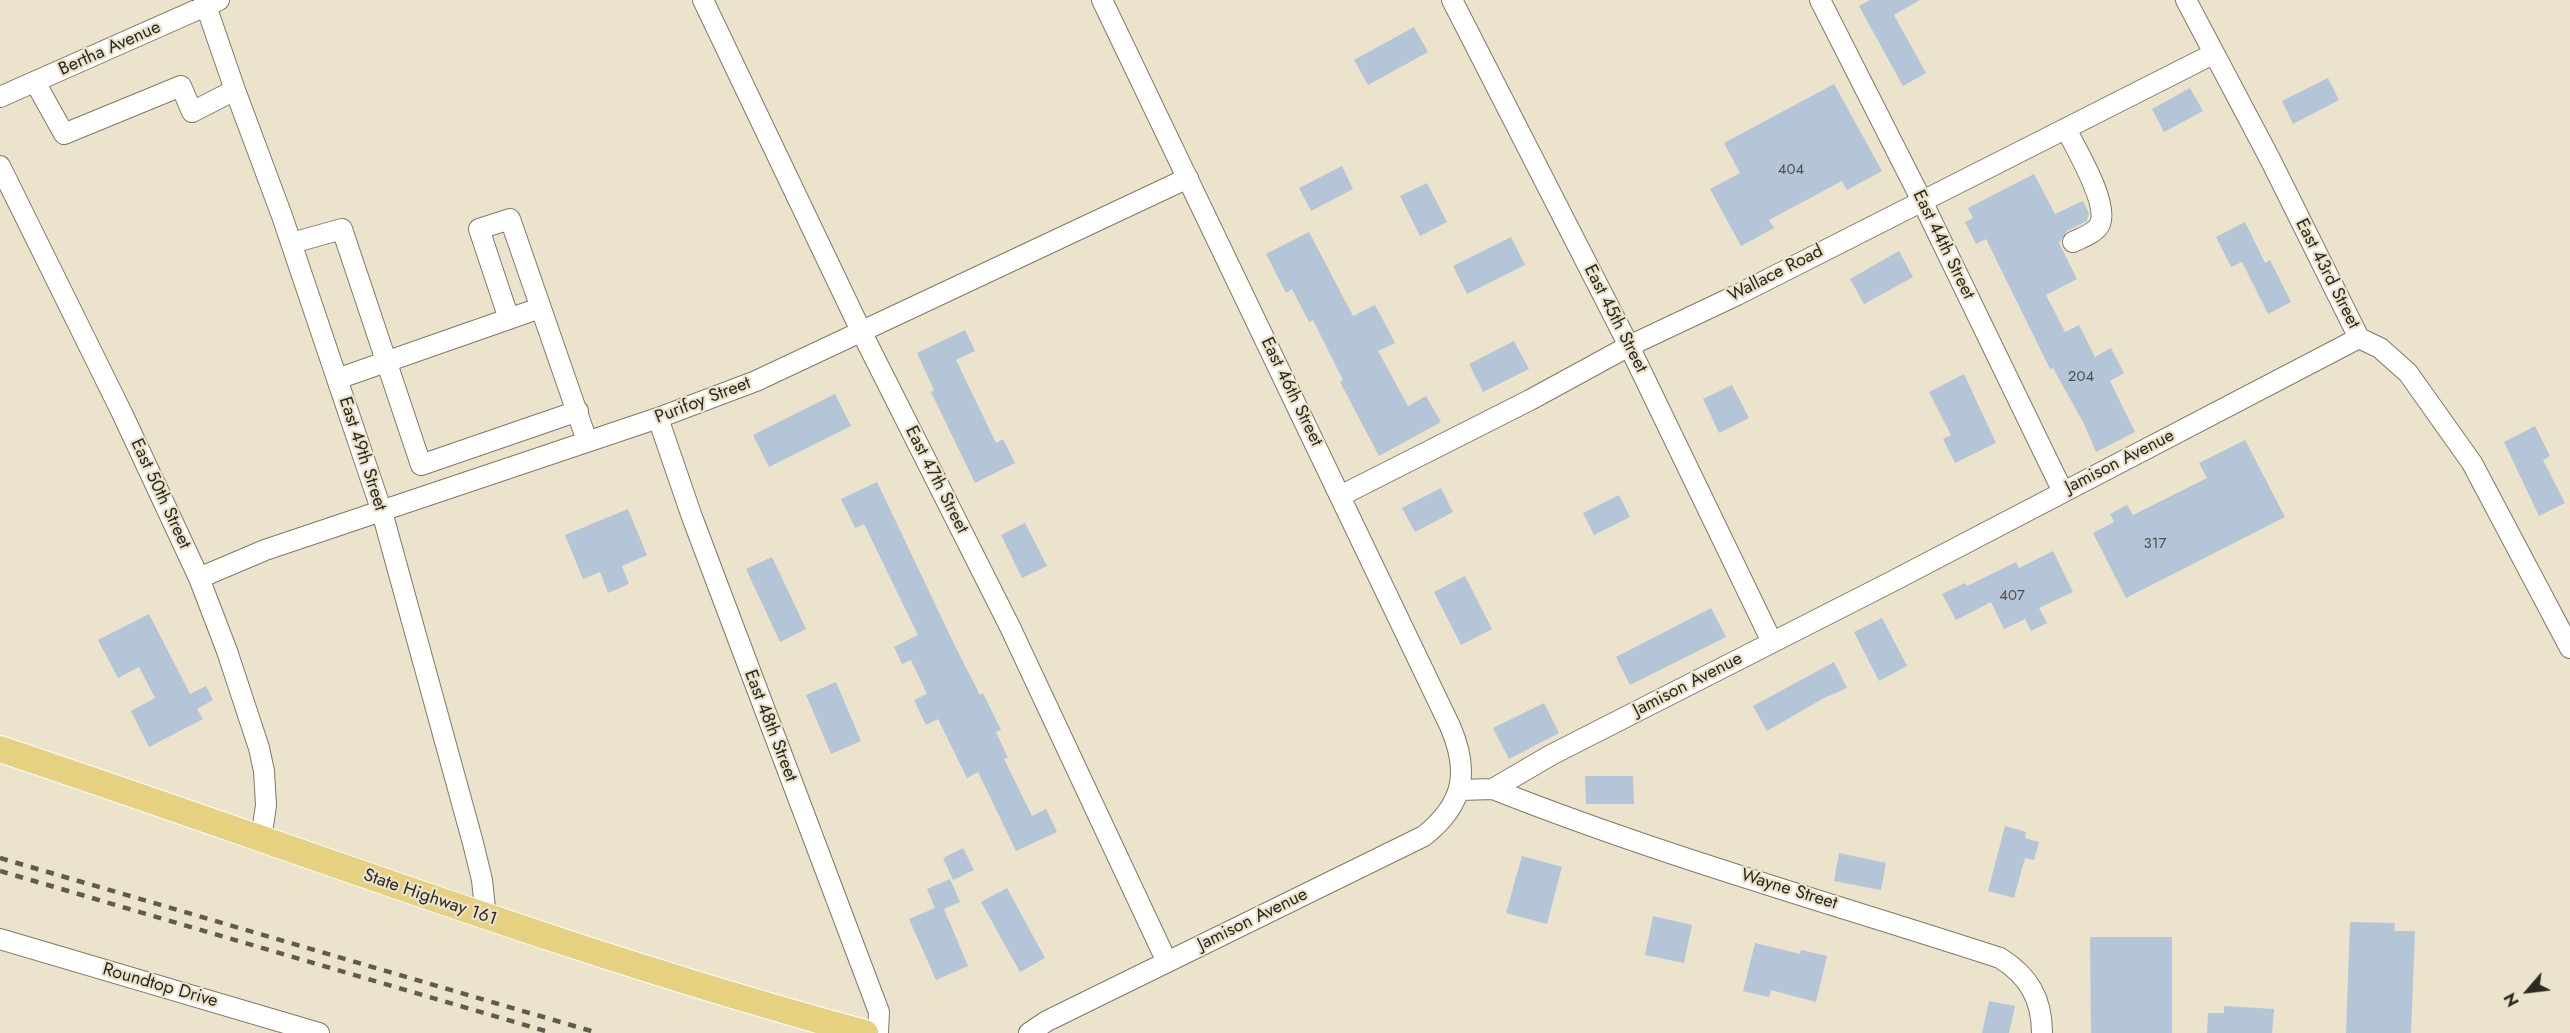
<!DOCTYPE html>
<style>
body{margin:0}
#map{position:relative;width:2570px;height:1033px;overflow:hidden;background:#ebe3cb;font-family:Jost,sans-serif}
canvas{display:block}
.north{position:absolute;left:2498px;top:961px;width:60px;height:60px;-webkit-text-stroke:4px #ebe3cb;paint-order:stroke;rotate:242deg;font-size:16px;font-weight:700;line-height:24px;text-align:center;color:#2c2920}
.north::after{content:'';display:block;margin:auto;width:21px;height:27px;background:#2c2920;clip-path:polygon(50% 0,100% 100%,50% 72%,0 100%)}
</style>
<div id="map">
<canvas width="2570" height="1033"></canvas>
<div class="north">N</div>
</div>
<script>
const ctx = document.querySelector('canvas').getContext('2d');
ctx.lineJoin = 'round';
function paint(path, color) { ctx.fillStyle = color; ctx.fill(path, 'evenodd'); }
function strokePath(path, color, width, dash) { ctx.strokeStyle = color; ctx.lineWidth = width; ctx.lineCap = dash ? 'butt' : 'round'; ctx.setLineDash(dash || []); ctx.stroke(path); }
function drawText(font, color, halo, rows, align = 'center') {
  ctx.font = font + ' Jost,sans-serif'; ctx.lineWidth = 4.5; ctx.setLineDash([]); ctx.textBaseline = 'middle'; ctx.strokeStyle = halo; ctx.fillStyle = color; for (const [text, x, y, turn = 0] of rows) {
    ctx.save(); ctx.translate(x, y); ctx.rotate((+turn || 0) * Math.PI / 180); ctx.textAlign = isNaN(turn) ? turn : align; if (halo) ctx.strokeText(text, 0, 0); ctx.fillText(text, 0, 0); ctx.restore();
  }
}
const building = new Path2D(`
 M1870 0H1920L1894 15 1926 73 1903 86 1859 6Z
 M1414 27 1428 52 1368 85 1354 60Z
 M2328 78 2339 100 2293 124 2282 101Z
 M1834 84 1882 171 1847 190 1842 181 1769 220 1774 228 1741 246 1710 189 1740 173 1724 143Z
 M2190 88 2203 111 2164 132 2152 109Z
 M1342 166 1353 189 1311 211 1299 188Z
 M2034 174 2055 214 2083 201 2089 213 2087 221 2067 231 2059 243 2077 279 2046 295 2065 332 2079 325 2095 357 2111 348 2124 373 2110 381 2135 432 2096 452 2084 424 2053 368 2050 369 1986 239 1976 244 1965 222 1973 218 1968 208Z
 M1427 183 1447 222 1420 236 1400 196Z
 M2245 222 2265 263 2270 260 2291 302 2268 314 2242 262 2231 267 2216 237Z
 M1309 232 1353 316 1375 305 1395 343 1378 351 1408 406 1426 396 1441 422 1379 456 1340 382 1343 380 1313 320 1309 322 1292 289 1286 293 1266 254Z
 M1511 237 1525 265 1467 294 1453 266Z
 M1899 251 1913 277 1864 304 1850 279Z
 M965 330 975 351 956 360 996 443 1003 439 1015 463 975 483 931 392 934 390 917 353Z
 M1514 341 1529 369 1483 392 1469 364Z
 M1964 374 1996 443 1955 463 1943 439 1951 435 1929 392Z
 M1732 385 1749 418 1719 433 1703 399Z
 M835 394 851 426 769 467 753 435Z
 M2535 426 2550 456 2543 460 2565 503 2539 516 2504 442Z
 M2245 440 2285 517 2126 598 2093 533 2114 522 2110 514 2127 505 2133 515 2207 478 2199 463Z
 M877 482 956 648 980 695 983 693 1001 730 996 732 1008 758 1004 759 1032 816 1046 809 1057 832 1016 851 978 772 967 778 938 719 926 725 914 700 927 694 911 660 902 664 894 647 918 635 864 524 855 528 841 499Z
 M1441 488 1453 512 1415 532 1402 508Z
 M1619 495 1630 517 1594 535 1583 513Z
 M628 509 647 555 622 566 629 584 608 593 600 572 583 579 565 535Z
 M1025 523 1047 566 1022 578 1001 535Z
 M2053 551 2073 592 2039 608 2047 623 2031 631 2025 619 2004 629 1991 602 1956 620 1942 594 1965 583 1967 586 2016 562 2019 568Z
 M772 557 806 629 780 642 746 569Z
 M1465 576 1492 629 1461 645 1434 592Z
 M1711 608 1726 637 1630 685 1616 657Z
 M149 614 190 694 206 686 213 700 197 709 203 719 149 747 131 711 155 698 139 667 118 678 98 640Z
 M1882 618 1907 666 1879 681 1854 632Z
 M1834 662 1847 688 1824 698 1767 731 1753 706Z
 M836 682 861 741 831 754 806 695Z
 M1544 703 1559 733 1509 759 1493 728Z
 M1585 776H1633L1634 804H1586Z
 M2005 826 2026 832 2025 838 2039 842 2034 860 2025 858 2014 898 1988 891Z
 M963 848 974 870 953 880 943 858Z
 M1839 853 1886 863 1881 890 1834 881Z
 M1522 856 1562 867 1547 924 1506 913Z
 M950 879 960 902 944 909 968 966 936 980 909 919 935 908 927 889Z
 M1007 888 1045 958 1020 972 981 902Z
 M1653 916 1692 925 1684 963 1645 955Z
 M2350 922 2395 923 2394 931H2415L2411 1033H2346Z
 M2090 937H2172V1033H2091Z
 M1755 943 1800 954 1801 950 1827 956 1816 1002 1771 990 1769 997 1743 991Z
 M1989 1001 2015 1006 2009 1033H1982Z
 M2224 1006 2274 1009 2272 1033H2207L2208 1013H2224Z`);
const minor = new Path2D(`
 M204 0 235 90 282 216 382 512 473 843 482 880 486 918
 M703 0 862 333 1010 627 1167 962
 M1452 0 1629 346 1772 642
 M1820 0 1922 201 2063 492
 M2186 0 2270 159 2359 338 2380 348 2408 373 2472 463 2570 648
 M35 82 64 134 181 86 192 112 235 90
 M0 97 219 0
 M2066 129C2076 149 2109 203 2100 224 2096 233 2081 238 2073 242
 M0 166 122 413 199 578 227 651 259 748 264 771 266 805 261 840
 M292 243 342 229 421 465 578 411
 M509 319 479 229 510 219 587 441
 M337 379 540 308
 M658 418 692 517 879 1012 878 1033
 M1340 496 1530 400 1629 346 1737 295 2213 54
 M199 578 265 550 658 418 756 381 1188 178
 M1493 789C1659 855 1831 903 2000 958 2029 976 2042 999 2042 1033
 M1460 790 1493 789 1551 755 1891 582 2359 338
 M0 939 319 1033
 M1029 1033 1047 1021 1424 836C1464 804 1470 772 1450 726L1102 0`);
const major = new Path2D(`
 M0 749C288 845 572 954 865 1033`);
const rail = new Path2D(`
 M0 858 598 1033
 M0 871 552 1033`);
const numberNames = [
 ["404",1791,170],
 ["204",2081,377],
 ["317",2155,544],
 ["407",2012,596]
];
const streetNames = [
 ["Bertha Avenue",110,49,-24],
 ["East 44th Street",1943,245,64],
 ["Wallace Road",1776,274,-27],
 ["East 43rd Street",2327,274,63],
 ["East 45th Street",1615,319,63],
 ["East 46th Street",1291,392,64],
 ["Purifoy Street",703,401,-21],
 ["East 49th Street",362,454,72],
 ["Jamison Avenue",2120,462,-27],
 ["East 47th Street",936,480,63],
 ["East 50th Street",160,494,65],
 ["Jamison Avenue",1688,685,-27],
 ["East 48th Street",770,726,69],
 ["Wayne Street",1789,890,17],
 ["State Highway 161",430,898,19],
 ["Jamison Avenue",1253,920,-26],
 ["Roundtop Drive",160,986,16]
];
paint(building, '#b4c5d8');
strokePath(minor, '#807964', 22);
strokePath(major, '#fff', 28);
strokePath(minor, '#fff', 20);
strokePath(major, '#e6d180', 26);
strokePath(rail, '#605b4e', 4.5, [8, 8]);
drawText('15px', '#4e504e', null, numberNames);
drawText('18px', '#2c2920', '#ebe3cb', streetNames);
</script>
